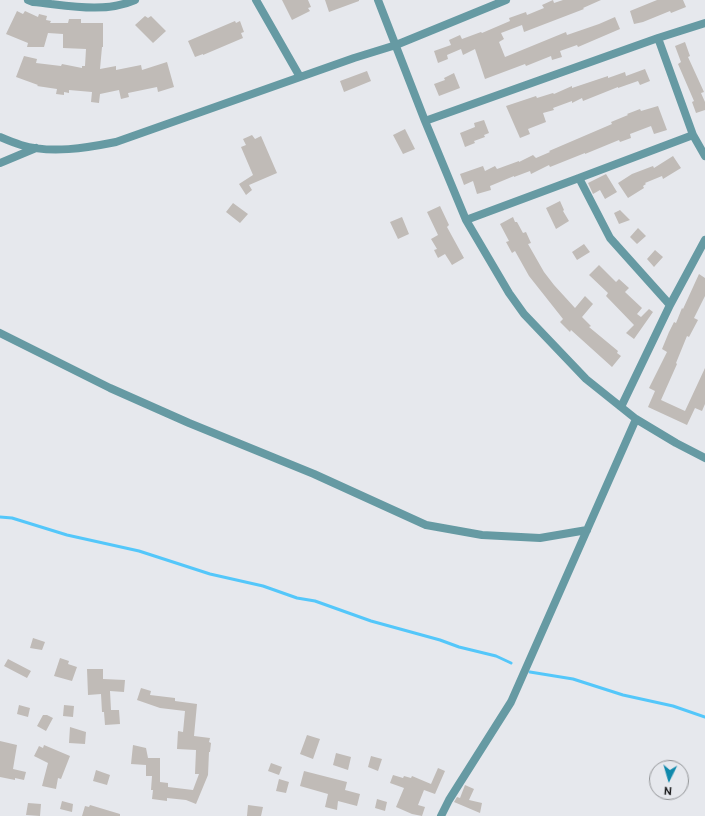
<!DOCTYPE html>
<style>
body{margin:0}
#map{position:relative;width:705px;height:816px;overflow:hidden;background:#e6e8ed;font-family:Ubuntu,sans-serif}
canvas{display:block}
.north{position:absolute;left:649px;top:760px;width:40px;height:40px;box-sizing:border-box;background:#e6e8ed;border:1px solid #929497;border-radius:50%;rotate:185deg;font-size:11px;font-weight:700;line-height:16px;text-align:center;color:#151517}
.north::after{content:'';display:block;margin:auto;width:14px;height:18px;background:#1089ac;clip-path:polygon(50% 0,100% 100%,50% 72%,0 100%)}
</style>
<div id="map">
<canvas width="705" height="816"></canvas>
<div class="north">N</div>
</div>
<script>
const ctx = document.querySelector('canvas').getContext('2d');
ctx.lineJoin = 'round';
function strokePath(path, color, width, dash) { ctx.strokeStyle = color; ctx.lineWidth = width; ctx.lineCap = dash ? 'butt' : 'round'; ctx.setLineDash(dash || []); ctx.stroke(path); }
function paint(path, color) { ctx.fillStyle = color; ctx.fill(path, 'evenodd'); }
const stream = new Path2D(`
 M0 517 12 518 67 535 139 551 210 574 263 586 297 598 315 601 371 621 440 640 459 647 496 656 511 663
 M530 672 573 679 623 695 673 706 705 717`);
const building = new Path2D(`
 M282 0H308L311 7 308 8 310 11 292 20Z
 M325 0H359V1L329 12Z
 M553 0 554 3 563 0H601L583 8 584 9 524 32 522 25 501 33 504 39 499 42 505 57 566 32 567 35 599 24 615 17 620 29 578 47 577 45 560 51 562 57 552 60 551 56 526 66 525 64 485 79 475 49 463 55 461 49 447 55 448 59 438 63 434 51 451 45 449 40 460 35 462 39 481 32 482 33 510 21 509 18 526 12 527 15 544 8 542 5Z
 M657 0H683L686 7 671 13 670 11 643 22 634 24 630 11Z
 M17 11 23 14 25 11 38 17 39 14 47 16 46 20 51 21 50 23H68L69 19H81V23H103V47H102L100 69 116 66V70L141 65 142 70 167 62 174 87 158 92 157 87 128 93 129 97 121 99 119 90 100 94 99 103 91 102 92 92 69 90V93L64 92V95L56 94 57 89 37 86 38 85 16 77 24 56 37 59 36 63 61 66 62 64 82 68V66H85L86 49 63 48V34L48 33 44 47H27L28 43 6 34Z
 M145 16 148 18 151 16 166 31 153 43 135 25Z
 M235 21 236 23 240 21 244 32 241 33 243 38 203 55V54L195 57 188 41Z
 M685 42 690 56 688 57 704 92 701 93 705 102V110L696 113 692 102 694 101 678 64 681 62 675 46Z
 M645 69 650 81 640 85 638 81 618 88V87L583 101 582 98 572 103V101L553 108 554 110 543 113 546 122 528 129 530 134 520 138 506 106 536 96 537 98 553 93 554 94 572 86V88L608 76V78L625 72 626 76Z
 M367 71 371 81 344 92 340 81Z
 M454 73 460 88 439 96 434 84 445 80 444 78Z
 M658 106 667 130 654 134 651 126 630 134 631 138 620 142 619 140 585 154V153L550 167 549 165 531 174 530 171 514 177V176L490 186 491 190 477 194 473 181 464 185 460 174 483 166 485 171 495 166 497 169 519 161V162L533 155 536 158 550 152 549 151 612 124 611 122 628 115 627 114 640 109 641 111Z
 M484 120 489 133 484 135 485 137 474 141 475 143 465 147 460 133 475 127 474 123Z
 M405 129 415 149 403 154 393 135Z
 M252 135 255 139 261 136 277 173 249 185 252 190 246 195 239 184 253 175 241 147 246 145 243 139Z
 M673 156 681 168 663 179 662 176 645 183 646 184 643 186 644 188 628 198 618 183 632 174 653 166 654 168Z
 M606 174 617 192 605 199 600 190 593 194 588 183Z
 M560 201 564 210 563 211 569 221 556 229 546 208Z
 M233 203 248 214 240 223 226 212Z
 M440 206 449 225 447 227 464 258 452 265 445 254 438 258 434 250 437 249 431 239 438 235 427 212Z
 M620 210 630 220 619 224 614 213Z
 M402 217 409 234 398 239 390 222Z
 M513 217 515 222H517L523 233 526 232 531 243 528 244 544 272 554 285 575 308 585 296 593 304 582 317 591 326 589 327 618 351 617 353 621 356 612 367 571 330 570 332 560 322 563 319 529 276 515 251 512 253 506 242 509 241 500 224Z
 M638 228 646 236 637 244 630 237Z
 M584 244 590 252 577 260 572 252Z
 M655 250 663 257 654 267 647 259Z
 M599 265 616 282 619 279 629 288 625 292 642 308 637 314 641 317 649 309 653 312 634 339 626 333 634 325 606 296 608 293 589 275Z
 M699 274 705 278V296L694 318 698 320 689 337 687 336 676 363 677 364 661 400 685 411 705 368V404L702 411 695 408 687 425 648 407 655 391 649 388 667 352 662 349 669 332 674 322 676 323 682 308 683 309Z
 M33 638 45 642 42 650 30 648Z
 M60 658 69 661 68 664 77 667 72 681 54 676Z
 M8 659 31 671 27 678 4 666Z
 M87 669H103V679L125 680 124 692 110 691 111 710H119L120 724 105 725 104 712H102L101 694 88 695Z
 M141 688 151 691 150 695 175 698V701L197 704 194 736 210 738 209 742 211 743 210 752H209L208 775 196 804 186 800 167 798V801L152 799 153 790H151L152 776H146V765L131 764 133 745 146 748 148 758H160V782L168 783V787L193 790 199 774H195L196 750 177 749 178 731 183 732 185 711 160 708 137 700Z
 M19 705 30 708 28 717 17 714Z
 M64 705 74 706 73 717 63 716Z
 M43 715H47L53 718 46 731 37 726Z
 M70 727 86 732 85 744 69 743Z
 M307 735 320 739 313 759 300 754Z
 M0 741 17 745 13 769 26 772 24 780 15 778V780L0 777Z
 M44 745 70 756 61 779 58 778 56 789 42 786 48 763 34 756 39 746 43 748Z
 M336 753 351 757 348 770 333 765Z
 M371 756 382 759 378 771 368 767Z
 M271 763 282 767 279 775 268 771Z
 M438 768 445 771 435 794 424 790 418 805 425 807 422 816 412 814 396 807 404 788 390 783 393 775 403 778 404 776 411 778 412 776 431 784Z
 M96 770 110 775 107 785 93 781Z
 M304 771 347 782 345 790 360 794 357 806 338 801 337 810 325 807 328 794 300 786Z
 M279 779 289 782 286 793 276 791Z
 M465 785 474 789 469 800 482 803 480 813 454 802 457 797 460 798Z
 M377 799 387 802 385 811 375 808Z
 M62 801 73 804 72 812 60 809Z
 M28 803 41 804 40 816 26 815Z
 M90 805 120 814V816H82L85 806 89 807Z
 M248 805 263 807 261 816H247Z`);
const minor = new Path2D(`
 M28 0 33 2C66 5 103 14 135 0
 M256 0 300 77
 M378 0 425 121 466 220 509 293 524 314 586 379 636 419 676 443 705 458
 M658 38 705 23
 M425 121 658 38 693 135 705 156
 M0 137C7 140 14 143 21 145 51 154 86 148 116 142L354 58 396 45 506 0
 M0 163 36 148
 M579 178 693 135
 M466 220 579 178 610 238 670 305
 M0 333 110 388 189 423 314 474 426 525 482 535 540 538 587 530
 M621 407 670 305 705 240
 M441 816 449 800 511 702 636 419`);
strokePath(stream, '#54c7fa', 3);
paint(building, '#c0bbb7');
strokePath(minor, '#669aa3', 8);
</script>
